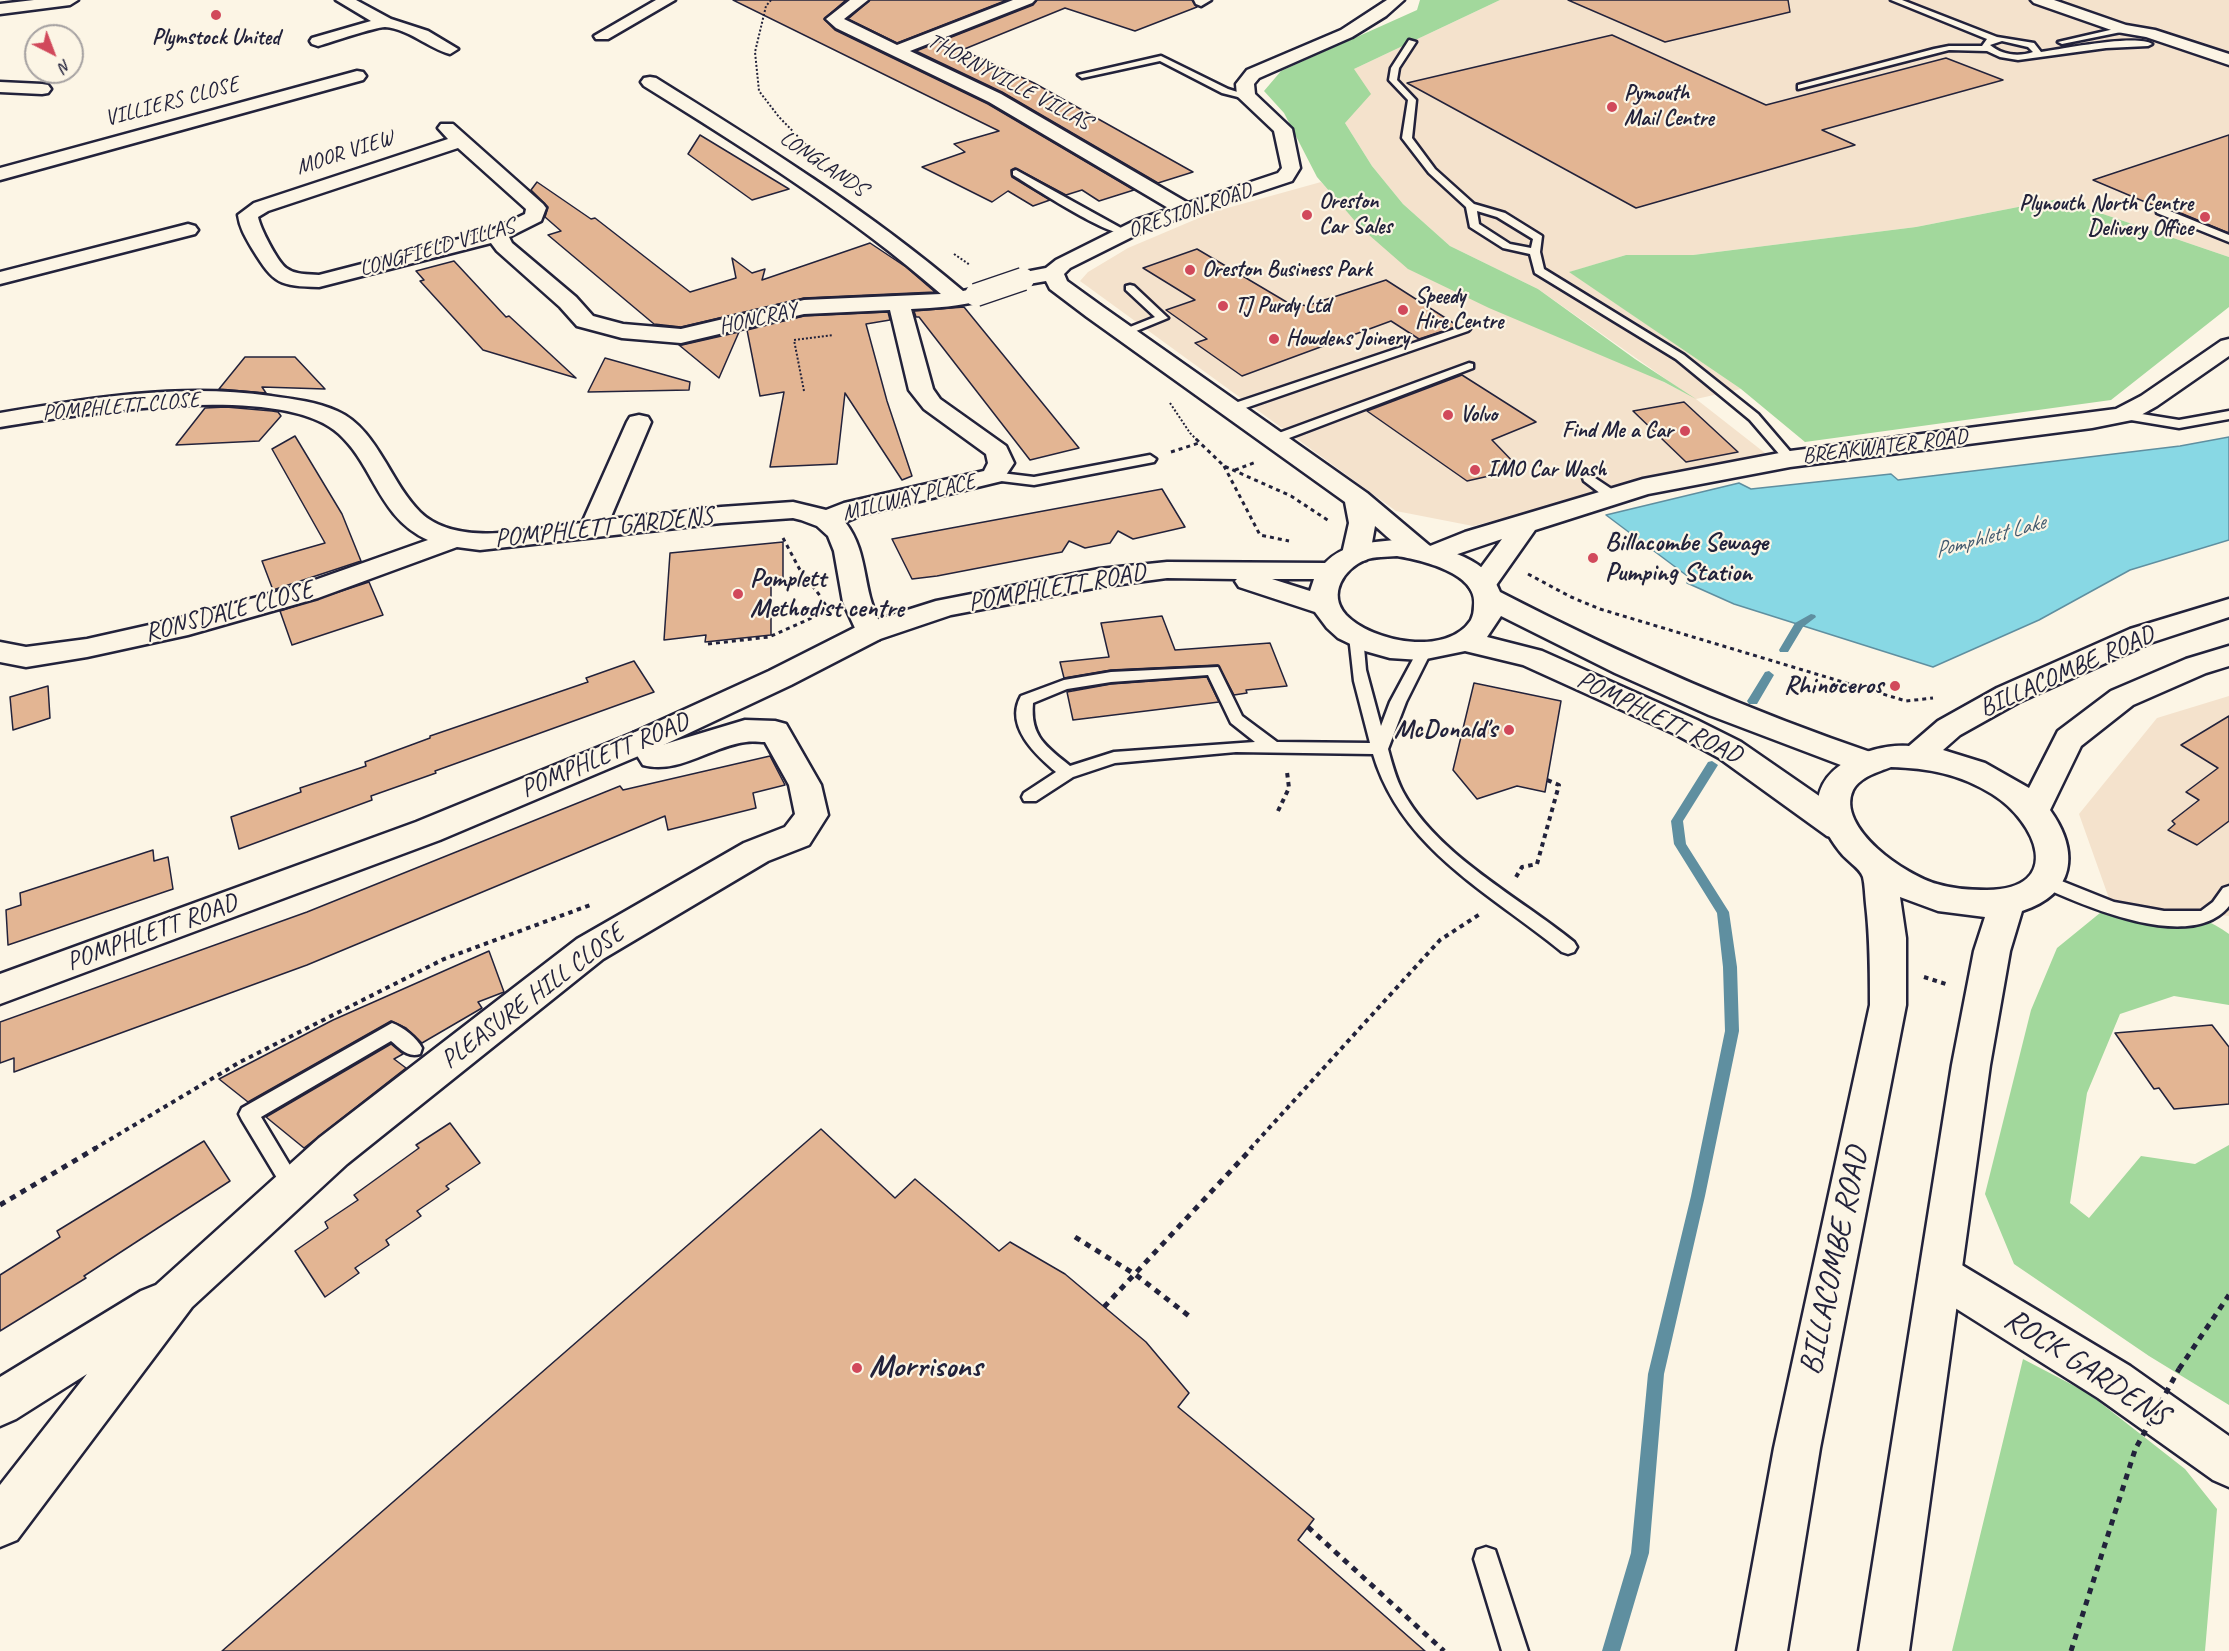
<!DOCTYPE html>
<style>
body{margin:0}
#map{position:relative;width:2229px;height:1651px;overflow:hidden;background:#fcf5e5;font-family:Caveat,sans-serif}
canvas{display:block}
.north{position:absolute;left:24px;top:24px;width:60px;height:60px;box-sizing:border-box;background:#fcf5e5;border:2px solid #a5a1a1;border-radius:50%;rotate:138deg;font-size:16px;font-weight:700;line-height:24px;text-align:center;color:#22223b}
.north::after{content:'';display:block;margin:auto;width:21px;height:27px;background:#d1495b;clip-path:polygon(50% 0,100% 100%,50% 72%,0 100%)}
</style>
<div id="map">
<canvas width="2229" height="1651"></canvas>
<div class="north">N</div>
</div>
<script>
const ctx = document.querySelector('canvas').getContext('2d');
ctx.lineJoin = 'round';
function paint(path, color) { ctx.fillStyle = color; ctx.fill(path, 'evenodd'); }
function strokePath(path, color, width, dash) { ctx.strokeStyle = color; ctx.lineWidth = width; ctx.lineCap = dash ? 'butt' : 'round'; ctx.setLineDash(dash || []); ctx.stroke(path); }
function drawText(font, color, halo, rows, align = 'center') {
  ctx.font = font + ' Caveat,sans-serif'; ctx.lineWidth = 4.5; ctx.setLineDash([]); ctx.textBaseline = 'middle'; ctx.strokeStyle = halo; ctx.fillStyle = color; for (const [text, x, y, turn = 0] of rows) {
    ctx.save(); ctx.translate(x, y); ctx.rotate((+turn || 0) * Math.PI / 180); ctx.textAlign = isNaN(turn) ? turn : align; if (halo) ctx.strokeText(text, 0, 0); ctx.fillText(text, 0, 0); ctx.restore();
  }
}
const built = new Path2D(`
 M1500 0H2229V257L2059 199 1916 227 1693 255H1626L1570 272 1741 389 1696 399 1765 453 1473 526 1396 511 1080 281 1088 272 1128 248 1213 212 1321 182 1362 228 1687 394 1538 289 1450 246 1403 204 1372 166 1345 123 1354 69Z
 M2229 696V916L2111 904 2079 814 2157 718Z`);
const green = new Path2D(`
 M1420 0H1500L1354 69 1371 94 1345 123 1372 166 1403 204 1450 246 1538 289 1635 359 1696 399 1664 382 1489 308 1408 269 1361 228 1317 177 1284 113 1264 91 1281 71 1417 10Z
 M2059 199 2229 257V307L2111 400 1805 442 1741 389 1569 272 1626 255H1693L1916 227Z
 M2111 904C2152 908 2195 908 2229 934V1005L2174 996 2120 1014 2087 1093 2070 1203 2089 1218 2141 1156 2195 1164 2229 1145V1405L2149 1356 2014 1264 1985 1194 2031 1010 2057 948Z
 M2023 1359 2088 1393 2185 1469 2217 1509 2205 1651H1952Z`);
const water = new Path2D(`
 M2229 437V540L2130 570 2039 620 1933 667 1734 604 1687 583 1690 578 1606 515 1739 483 1751 489 1891 474 1898 480 2180 446Z`);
const stream = new Path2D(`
 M1811 614 1815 615 1816 617 1803 627 1788 652H1780L1779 650 1795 623Z
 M1769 671 1774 675 1757 704H1749L1747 701 1749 698 1765 672Z
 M1712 761 1718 765 1683 821 1686 844 1729 912 1737 967 1739 1031 1705 1196 1664 1374 1649 1553 1620 1651H1602L1631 1553 1648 1374 1691 1196 1725 1031 1723 967 1717 913 1674 844 1671 821 1708 762Z`);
const building = new Path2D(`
 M733 0H846L824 19 835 30 988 104 1134 190 1099 201 1082 190 1066 195 1015 168 1011 170 1012 177 1050 200 1033 206 1008 191 992 202 922 167 965 152 954 144 999 131Z
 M870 0H1007L897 43 848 19Z
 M1037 0H1192L1197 7 1135 31 1065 8 962 50 1034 83 1193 172 1158 183 1002 92 916 51 1033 5Z
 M1568 0H1788L1790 12 1665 42Z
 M1612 35 1766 105 1946 58 2003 80 1822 130 1855 145 1636 208 1407 83Z
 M700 135 789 189 752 200 688 154Z
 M2229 135V233L2166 207H2157L2093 180Z
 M537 182 591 219 595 218 690 292 736 278 732 258 752 273 765 269 762 280 870 243 906 267 935 292 804 298 681 327 654 324 548 235 561 231 545 217 548 207 531 190Z
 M1197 249 1295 307 1303 305 1306 306 1386 280 1458 326 1419 339 1391 321 1242 376 1195 343 1207 339 1166 310 1195 300 1143 268Z
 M454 261 506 317 509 316 576 378 483 350 420 281 424 280 416 271Z
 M964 307 1022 378 1079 448 1030 460 919 317H916L914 311Z
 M888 312 890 320 866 324 887 401 912 476 902 480 845 393 837 464 770 467 784 392 760 396 747 330 804 316Z
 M739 332 719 378 679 345H682Z
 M245 357H295L325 389 262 387 266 393 219 389Z
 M605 358 690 382 689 390 588 392Z
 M1462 375 1536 422 1492 440 1520 469 1467 481 1367 411Z
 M1684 402 1738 452 1686 462 1633 411Z
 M226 407 272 411 278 412 281 416 259 441 176 445 205 408Z
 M295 436 342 514 361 561 273 590 262 561 325 543 272 449Z
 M1162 489 1185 527 1133 539 1118 531 1110 543 1085 548 1069 541 1062 552 937 576 912 579 892 539Z
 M783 542V584L771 585V635L705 642 706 635 664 640 670 553Z
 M369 582 383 615 292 645 280 611Z
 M1162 616 1175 650 1270 643 1287 686 1246 690 1247 693 1234 695 1218 665 1111 670 1064 678 1060 662 1109 657 1101 623Z
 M634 661 654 692 435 771 436 773 371 796 372 800 239 849 231 817 301 792 300 788 366 766 365 762 430 738V736L588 682 586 678Z
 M1207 677 1219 702 1073 720 1067 692 1111 684Z
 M1474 683 1561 701 1545 792 1517 786 1477 799 1453 770Z
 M48 686 50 718 13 730 10 697Z
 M2229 716V821L2197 845 2168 830 2175 824 2172 821 2199 800 2186 792 2218 768 2181 745Z
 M770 756 785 785 753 793 756 808 668 830 665 816 307 965 14 1072V1058L0 1063V1022L307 912 620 786 623 790Z
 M153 850 154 861 168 857 173 889 8 945 6 910 21 905 20 893Z
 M489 951 504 992 478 1002 482 1008 422 1043 406 1028 391 1021 248 1102 219 1079 333 1020Z
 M2212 1025 2229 1047V1104L2174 1109 2159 1088 2154 1089 2115 1033Z
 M391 1044 403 1054 394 1059 406 1068 304 1148 266 1117Z
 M450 1123 480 1163 446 1186 449 1189 417 1211 421 1216 386 1240 389 1245 355 1268 359 1273 325 1297 295 1251 328 1228 325 1222 358 1200 354 1195 419 1148 416 1145Z
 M821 1129 895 1198 915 1179 999 1251 1010 1242 1065 1274 1146 1342 1189 1393 1178 1407 1314 1519 1298 1540 1425 1651H222Z
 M204 1141 230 1181 84 1276 86 1278 0 1331V1275L60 1237 57 1231Z`);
const pathFar3 = new Path2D(`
 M771 0 766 6 755 52 759 91 779 117 814 153
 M954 254 970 265
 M804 391 794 340 833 335
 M1170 403 1190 433 1198 441`);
const pathFar2 = new Path2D(`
 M1196 439 1224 466 1291 496 1329 521
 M1171 452 1199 443
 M1224 466 1260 535 1289 541
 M1235 470 1256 462
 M783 538 800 570 821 597
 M1528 574 1571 597 1600 609 1906 701 1933 698
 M708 644 769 637 825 612`);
const pathFar1 = new Path2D(`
 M1278 811 1289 788 1287 772
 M1516 877 1522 867 1537 864 1559 785 1547 780
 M1924 977 1949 985
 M94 1149 240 1062 444 959 593 904
 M1250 1149 1440 940 1480 914`);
const path = new Path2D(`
 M0 1205 96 1148
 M1075 1237 1136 1275 1189 1316
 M1104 1307 1252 1148
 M2179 1369 2229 1295
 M1308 1527 1444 1651
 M2071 1651 2135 1450`);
const service = new Path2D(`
 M1891 0H1902L1997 37 2034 43 2041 52C2063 49 2136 34 2152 44L2148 46 2106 48 2018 60 2000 57 1987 51 1949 50 1798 89V85L1934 49 1949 46H1982L1987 39ZM2002 41 2028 47 2033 52C2018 57 2002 55 1990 45Z
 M2123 27 2127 29 2126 31 2062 44 2058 42Z
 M1409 40 1416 42 1399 68 1397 80 1416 100 1412 138 1435 169 1474 204 1505 213 1542 236 1540 252 1544 269 1684 355 1758 414 1794 456 1796 459 1794 462H1786L1750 420 1676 359 1535 273 1530 254 1503 248 1470 227 1466 207 1429 173 1402 138 1408 100 1389 80 1391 68ZM1477 211 1497 217 1533 239 1531 248 1510 244 1479 224Z
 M1161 56 1228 89 1250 96 1246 99 1222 93 1160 61 1082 78 1078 75Z
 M1016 170 1130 233C1117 243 1030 185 1013 175V171Z
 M2157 209H2165L2229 235V242L2157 213Z
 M1130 285 1134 286 1168 318 1124 336 1120 335V331L1155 317 1126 290V286Z
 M1464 326 1470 329 1468 331 1234 412H1226L1224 409 1226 406Z
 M1469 363 1473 364V368L1276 443H1268L1266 440 1268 437Z
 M2123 411 2179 420 2229 411V419L2179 428 2119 418V412Z
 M1150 455 1156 459 1154 462 1034 485 993 480 987 476 993 472 1034 477Z
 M1589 474 1619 494 1620 497 1619 500H1609L1584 481 1583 478 1584 475Z
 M1356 631 1363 636 1366 670 1381 726 1390 702 1418 650 1420 647H1430L1432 650 1406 702 1388 749C1392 764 1396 779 1403 792 1438 856 1519 897 1574 942L1577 947 1574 952 1568 954 1562 952C1490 893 1401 849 1373 754L1236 752 1115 763 1073 777 1036 801H1024L1022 797 1024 793 1056 772C1036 755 1004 726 1021 696L1064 680 1111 672 1218 667 1242 716 1277 742 1370 743 1354 681 1349 636ZM1208 675 1231 723 1255 742 1114 752 1070 766C1046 746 1030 737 1033 703L1067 689 1111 682Z
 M2044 874 2114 902 2164 911H2201L2213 902 2223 888 2229 886V906C2191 954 2082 905 2038 885L2035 880 2038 875Z
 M392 1023C403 1027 417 1038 422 1048L420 1054C407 1058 400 1048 391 1041L261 1117 303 1187 300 1193 293 1196 286 1193 242 1120 239 1114 242 1108Z
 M1486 1547 1495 1550 1498 1559 1528 1651H1502L1474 1559 1477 1550Z`);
const minor = new Path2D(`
 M34 0H78L70 5 0 14V4Z
 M336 0H356L391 19 428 31 458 49 450 54C428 48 409 29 385 27 375 27 332 42 318 46L312 44 310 41 312 38 371 21Z
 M656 0H675L608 39H596L594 36Z
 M850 0H868L844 19 897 45 1013 0H1035L1032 3 910 51 1001 94 1188 203 1278 173 1282 168 1274 131 1237 96 1236 84 1247 70 1341 30 1387 0H1404L1386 16 1352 37 1259 78 1254 84 1255 94 1292 129 1300 168 1292 181 1150 228 1070 268 1064 274 1067 281 1103 307 1367 493 1430 546 1465 532 1643 479 1790 451 2116 409 2141 396 2221 341 2229 339V356L2157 406 2132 420 2092 428 1790 467 1648 494 1535 530 1492 591 1482 594 1472 591 1468 585 1502 539 1434 562C1405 555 1398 546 1375 526L1370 554 1366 560 1356 562 1346 560 1342 554 1349 523 1345 502 1087 317 1050 289 1046 281 1023 285 1015 284 1012 279 1015 274 1046 268 1056 260 1136 220 1170 209 989 102 836 28 826 19Z
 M1194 0H1211L1201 6 1196 4Z
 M2031 0H2054L2126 25 2155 30 2229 54V65L2146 37 2117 32 2034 3Z
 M357 71 363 72 366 76 363 80 0 180V168Z
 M650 77 656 78C762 144 868 210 963 291L976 288 984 290 987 295 984 300C960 306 936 308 911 309L933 389 940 399 1006 446 1014 463 1002 481 862 515 845 522C863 545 863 569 870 597 873 609 879 621 884 632L880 639 870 641 860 639 843 602 834 551 828 536 817 526 801 520 793 518 721 523 480 550 457 547 318 598 188 635 87 657 26 667 0 662V642L26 647 87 639 185 617 298 586 428 540C378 517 375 467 339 434 281 380 74 415 0 427V413C90 398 180 383 271 396 293 399 317 402 337 411 360 421 374 443 386 463 396 480 406 498 420 512 458 549 534 528 582 523L627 422 630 417 639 415 648 417 651 422 610 519 721 507 793 502 826 510 844 503 984 471 988 463 986 454 924 409 909 390 890 310 804 314 681 343 622 338 577 326 560 307 497 251 491 243 319 287C279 286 274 284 253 250 246 238 240 229 238 215L254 203 448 139 438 128 441 124H453L543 204 546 208 541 221 509 237 512 243 576 297 593 316 623 324 681 329 804 300 941 294C849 214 747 150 644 86L641 82 644 78ZM458 148 526 209 525 214 490 231 319 275C308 274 295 275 286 268 277 261 260 228 258 217L268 211Z
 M0 82 42 84 48 85 51 89 48 93 42 94 0 92Z
 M188 224 195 226 198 230 195 234 0 284V272Z
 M745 720 775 721 786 724 821 785 828 815 809 845 768 861 603 959 347 1164 192 1307 17 1540 0 1547V1485L87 1374 16 1419 0 1426V1377L141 1291 156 1285 319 1138 577 939 744 843 785 827 795 814 789 785 765 742C759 742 752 741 746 742 712 746 678 775 643 765L628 741 633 733 644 730 655 733 662 745Z
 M1940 1255 1955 1261 2130 1366 2229 1436V1487L2213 1480 2098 1398 1925 1289 1919 1275 1925 1261Z`);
const tertiary = new Path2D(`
 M1397 540C1432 545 1486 554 1500 592 1622 655 1746 710 1876 754L1881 762 1876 770 1865 773 1854 770 1709 715 1615 673 1501 616 1487 637 1542 651 1697 720 1741 742 1851 818 1856 827 1851 836 1839 839 1827 836 1719 758 1675 734 1523 665 1465 651 1421 660 1390 658 1365 651 1338 638 1327 628 1315 612 1239 587 1235 581 1237 579 1167 578 1099 587 951 615 880 639 791 685 655 749 440 840 0 1004V974L416 822 633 733 769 671 860 625 936 601 1099 569 1167 562 1325 563C1344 543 1372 542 1397 540ZM1397 556C1421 560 1479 573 1474 606 1474 611 1473 616 1471 620 1447 657 1372 642 1346 615 1327 594 1344 569 1365 560 1375 556 1387 557 1397 556ZM1272 579H1314L1310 591Z`);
const primary = new Path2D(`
 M2229 599V617L2150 643 2019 702 1960 735 1943 750 1985 763 2029 788 2058 731 2111 691 2186 659 2229 646V666L2206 673 2133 705 2081 746 2050 810C2080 852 2075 894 2022 911L2010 951 1990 1065 1909 1651H1859L1952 1065 1974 951 1985 917 1938 911 1900 897 1906 938V1005L1820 1448 1787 1651H1737L1774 1448 1870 1005C1870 971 1870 938 1866 904 1865 895 1865 885 1863 877 1860 868 1847 861 1841 853 1835 846 1828 835 1824 826 1798 773 1866 743 1909 746L1938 721 1997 688 2130 629ZM1891 767C1928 768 1960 774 1992 794 2037 822 2065 889 1987 890 1971 890 1953 889 1937 884 1907 876 1835 828 1853 790 1860 777 1878 772 1891 767Z`);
const pathBridge = new Path2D(`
 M2137 1446 2179 1369`);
const minorBridge = new Path2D(`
 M976 295 1023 279`);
const markers = [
 [216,15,6,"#d1495b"],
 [1612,107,6,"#d1495b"],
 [1307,215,6,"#d1495b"],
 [2205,217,6,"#d1495b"],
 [1190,270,6,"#d1495b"],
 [1223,306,6,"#d1495b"],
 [1403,310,6,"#d1495b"],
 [1274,339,6,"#d1495b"],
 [1448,415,6,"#d1495b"],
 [1685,431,6,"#d1495b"],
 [1475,470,6,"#d1495b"],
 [1593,558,6,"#d1495b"],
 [738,594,6,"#d1495b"],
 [1895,686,6,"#d1495b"],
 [1509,730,6,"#d1495b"],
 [857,1368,6,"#d1495b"]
];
const farPoinames = [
 ["Plymstock United",216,38,"center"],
 ["Pymouth",1624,94],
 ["Mail Centre",1624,119],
 ["Oreston",1319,202],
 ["Car Sales",1319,227],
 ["Plynouth North Centre",2193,204,"right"],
 ["Delivery Office",2193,229,"right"],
 ["Oreston Business Park",1202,270],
 ["Speedy",1415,297],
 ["Hire Centre",1415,322],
 ["TJ Purdy Ltd",1235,306],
 ["Howdens Joinery",1286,339],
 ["Volvo",1460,415],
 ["Find Me a Car",1673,431,"right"],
 ["IMO Car Wash",1487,470]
];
const farStreetnames = [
 ["THORNYVILLE VILLAS",1009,82,28],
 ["VILLIERS CLOSE",172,102,-15],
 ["MOOR VIEW",345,153,-18],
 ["LONGLANDS",823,164,34],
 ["ORESTON ROAD",1190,211,-19],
 ["LONGFIELD VILLAS",437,248,-16],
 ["HONCRAY",758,319,-13],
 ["POMPHLETT CLOSE",121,407,-5],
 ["BREAKWATER ROAD",1885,447,-7],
 ["MILLWAY PLACE",909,498,-14]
];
const farWaternames = [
 ["Pomphlett Lake",1990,537,-15]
];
const streetNames = [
 ["POMPHLETT GARDENS",604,528,-6],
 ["POMPHLETT ROAD",1057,588,-10],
 ["RONSDALE CLOSE",229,612,-15],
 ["BILLACOMBE ROAD",2067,672,-24],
 ["POMPHLETT ROAD",1659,718,26],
 ["POMPHLETT ROAD",605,756,-23],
 ["POMPHLETT ROAD",152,933,-20],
 ["PLEASURE HILL CLOSE",533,997,-37]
];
const poiNames = [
 ["Billacombe Sewage",1605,543],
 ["Pumping Station",1605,573],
 ["Pomplett",750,579],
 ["Methodist centre",750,609],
 ["Rhinoceros",1883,686,"right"],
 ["McDonald's",1497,730,"right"]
];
const nearStreetnames = [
 ["BILLACOMBE ROAD",1835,1261,-78],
 ["ROCK GARDENS",2086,1368,33]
];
const nearPoinames = [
 ["Morrisons",869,1368]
];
paint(built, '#f4e2cc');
paint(green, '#a2d89c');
paint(water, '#88d8e4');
strokePath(water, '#5f8fa0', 1.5);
paint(stream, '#5f8fa0');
paint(building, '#e3b593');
strokePath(building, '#22223b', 1.5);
strokePath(service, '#22223b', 5);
strokePath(minor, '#22223b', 5);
strokePath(tertiary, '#22223b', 5);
strokePath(primary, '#22223b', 5);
strokePath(pathFar3, '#22223b', 2, [2, 2]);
strokePath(pathFar2, '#22223b', 3, [4, 4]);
strokePath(pathFar1, '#22223b', 4, [4.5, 4.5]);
strokePath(path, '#22223b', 5, [6, 6]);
paint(service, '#fcf5e5');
paint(minor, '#fcf5e5');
paint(tertiary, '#fcf5e5');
paint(primary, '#fcf5e5');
strokePath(minorBridge, '#22223b', 25, []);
strokePath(pathBridge, '#22223b', 5, [6, 6]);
strokePath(minorBridge, '#fcf5e5', 22);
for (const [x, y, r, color] of markers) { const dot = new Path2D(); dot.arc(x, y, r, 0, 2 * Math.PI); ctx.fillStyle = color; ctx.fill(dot); strokePath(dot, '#fcf5e5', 2); }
drawText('bold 22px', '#22223b', '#fcf5e5', farPoinames, 'left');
drawText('22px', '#22223b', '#fcf5e5', farStreetnames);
drawText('italic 22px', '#41596e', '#fcf5e5', farWaternames);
drawText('26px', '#22223b', '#fcf5e5', streetNames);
drawText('bold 26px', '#22223b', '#fcf5e5', poiNames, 'left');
drawText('32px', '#22223b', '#fcf5e5', nearStreetnames);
drawText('bold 32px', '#22223b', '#fcf5e5', nearPoinames, 'left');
</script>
